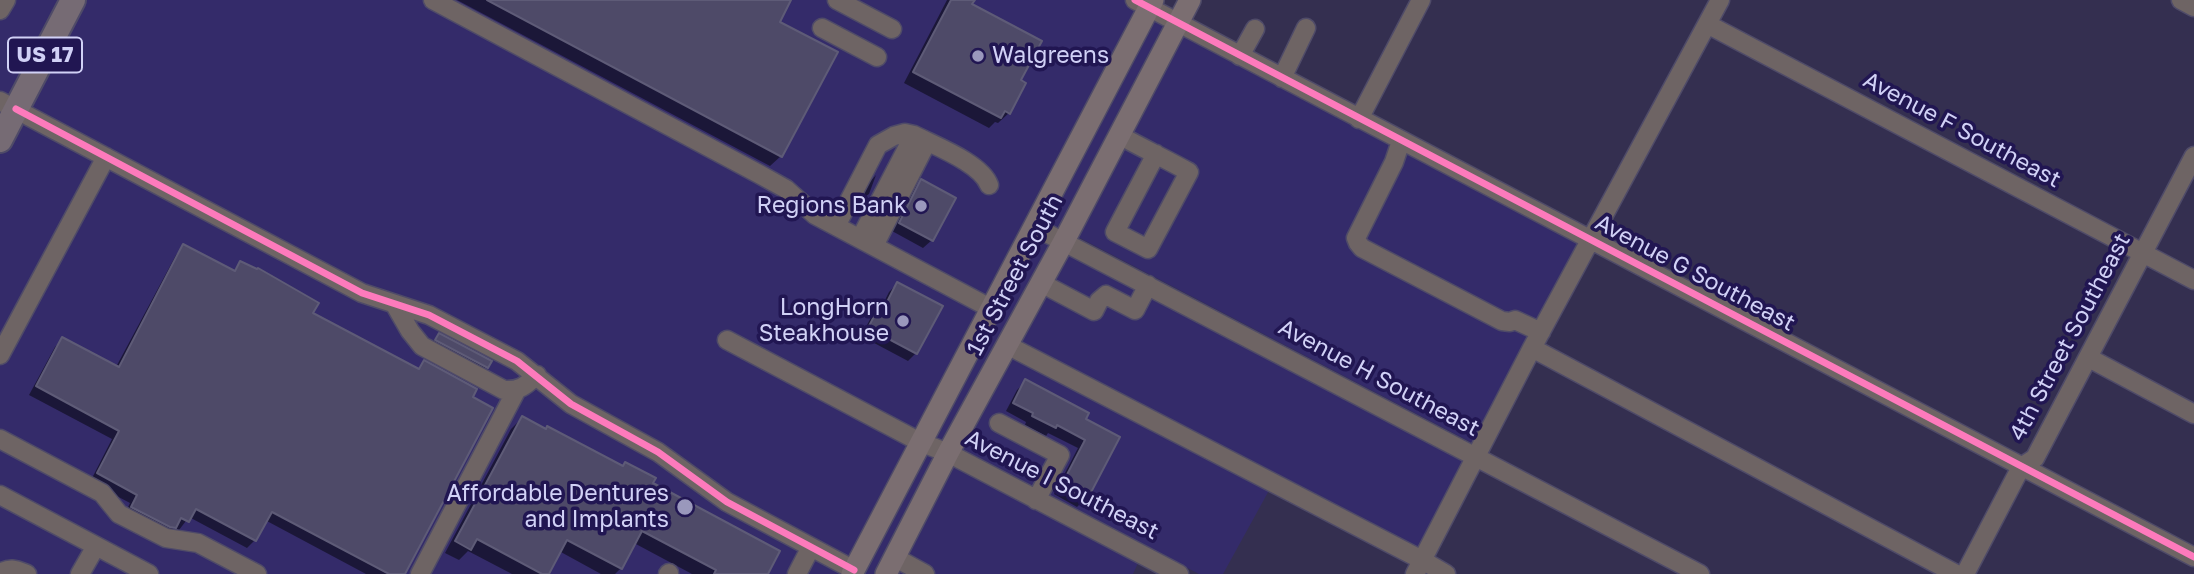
<!DOCTYPE html>
<style>
body{margin:0}
canvas{display:block;background:#342f50}
</style>
<canvas width="2194" height="574"></canvas>
<script>
const ctx = document.querySelector('canvas').getContext('2d');
ctx.lineJoin = 'round';
function paint(path, color) { ctx.fillStyle = color; ctx.fill(path, 'evenodd'); }
function strokePath(path, color, width, dash) { ctx.strokeStyle = color; ctx.lineWidth = width; ctx.lineCap = dash ? 'butt' : 'round'; ctx.setLineDash(dash || []); ctx.stroke(path); }
function drawText(font, color, halo, rows, align = 'center') {
  ctx.font = font + ' "Golos Text",sans-serif'; ctx.lineWidth = 7; ctx.setLineDash([]); ctx.textBaseline = 'middle'; ctx.strokeStyle = halo; ctx.fillStyle = color; for (const [text, x, y, turn = 0] of rows) {
    ctx.save(); ctx.translate(x, y); ctx.rotate((+turn || 0) * Math.PI / 180); ctx.textAlign = isNaN(turn) ? turn : align; if (halo) ctx.strokeText(text, 0, 0); ctx.fillText(text, 0, 0); ctx.restore();
  }
}
const built = new Path2D(`
 M0 0H1135L1177 23 937 448 876 574H149L0 495Z
 M1180 35 1579 244 1474 444 1076 236Z
 M1067 253 1465 461 1412 561 1272 485 1223 574H1199L960 449Z
 M951 466 1138 563 1133 574H895Z
 M0 506 129 574H0Z`);
const shadow = new Path2D(`
 M457 0H789L777 22 781 156 770 166Z
 M947 0H973L970 5 1019 81 1009 113 998 123 995 122 989 128 904 83Z
 M876 175 869 194 859 201 868 184Z
 M921 181 932 240 923 248 892 231 913 189Z
 M184 246 232 272 241 263 311 314 417 370 424 362 403 574H366L265 520 255 540 247 548 189 517 179 530 174 527 166 535 124 516 130 503 90 482 112 439 29 395 55 347 63 339 116 367 176 255Z
 M897 284 916 353 908 361 861 336 874 312 883 304 889 292Z
 M439 335 490 361 486 367 478 376 431 343Z
 M1025 382 1083 420 1118 437 1085 499 1077 507 1054 494 1078 448 1048 433 1046 436 1025 425 1026 422 1006 411 1017 390Z
 M522 418 651 484 766 574H692L634 543 621 568 615 574H601L559 551 547 574H512L468 551 459 560 445 553 511 429Z`);
const building = new Path2D(`
 M487 0H791L780 22 838 52 782 157Z
 M951 0H975L972 4 1042 41 1021 80 1026 83 1010 114 1005 111 1001 118 913 72Z
 M921 179 956 198 933 241 899 223Z
 M183 244 235 271 240 261 257 269 258 268 319 303 313 313 419 369 424 360 477 389 473 397 493 408 405 574H389L272 512 256 541 196 509 189 522 181 518 176 528 170 527 131 507 137 495 97 473 119 431 36 386 62 337 119 367Z
 M897 282 943 306 917 354 868 328 882 301 886 304Z
 M439 333 492 361 488 368 435 340Z
 M1025 379 1089 413 1086 419 1120 437 1087 500 1061 486 1085 440 1057 425 1056 428 1032 416 1033 413 1013 403Z
 M522 416 546 429 547 426 623 466 625 462 656 478 653 483 780 551 768 574H714L716 570 642 531 622 569 567 540 549 574H542L477 539 471 550 455 541Z`);
const minor = new Path2D(`
 M433 0 759 174 786 189 815 215 992 309
 M837 0 892 29
 M1135 0 2194 557
 M2181 0 2194 7
 M0 10 6 0
 M1707 24 2194 280
 M822 28 877 57
 M1240 56 1255 29
 M1282 78 1306 28
 M0 101 362 293 429 315 517 361 571 404 658 452 727 502 854 570
 M1359 119 1421 0
 M1119 135C1142 148 1166 159 1189 172L1148 249 1115 232 1156 154
 M1401 141 1394 162 1356 238 1358 243 1362 248 1502 321 1510 322 1515 320 1541 332
 M836 226 878 145 894 136 905 133 914 135C935 146 981 163 989 185
 M1035 227 1700 574
 M860 239 914 135
 M874 246 927 142
 M1041 283 1094 311 1099 301 1106 295 1135 310 1148 285
 M395 305 410 331 422 346 504 390C520 391 525 386 537 375
 M727 340 920 442 948 453 1179 574
 M1007 345 1422 560 1446 574
 M1532 348 1956 574
 M0 355 106 157
 M2089 358 2194 414
 M999 423 1060 455 1036 500
 M0 439 102 493 119 514 166 538 198 543 257 574
 M0 495 149 574
 M894 557 925 574
 M0 574C9 566 17 570 27 574
 M80 574 96 546
 M420 574 516 391
 M668 574 669 573
 M797 574 811 547
 M1415 574 1532 348 1720 0
 M1965 574 2021 467 2035 458 2194 156`);
const major = new Path2D(`
 M852 574 1153 0
 M886 574 948 453 1064 241 1190 0`);
const highway = new Path2D(`
 M0 140 73 0`);
const cycleway = new Path2D(`
 M1135 0 2194 557
 M16 109 362 293 429 315 517 361 571 404 658 452 727 502 854 570`);
const markers = [
 [978,56,7,"#9a98bc"],
 [921,206,7,"#9a98bc"],
 [903,321,7,"#9a98bc"],
 [685,507,9,"#9a98bc"]
];
const shields = [
 [45,55,74]
];
const shieldNames = [
 ["US 17",45,55]
];
const poiNames = [
 ["Walgreens",992,56,"left"],
 ["Regions Bank",907,206],
 ["LongHorn",889,308],
 ["Steakhouse",889,334],
 ["Affordable Dentures",669,494],
 ["and Implants",669,520]
];
const streetNames = [
 ["Avenue F Southeast",1962,130,28],
 ["Avenue G Southeast",1695,273,28],
 ["1st Street South",1015,275,-62],
 ["4th Street Southeast",2070,337,-62],
 ["Avenue H Southeast",1379,378,28],
 ["Avenue I Southeast",1062,485,27]
];
paint(built, '#342b6a');
paint(shadow, '#0007');
paint(building, '#4e4a68');
strokePath(building, '#5e5b77', 2);
strokePath(minor, '#4f4b68', 21);
strokePath(major, '#4f4b68', 24);
strokePath(highway, '#4f4b68', 28);
strokePath(minor, '#6e6464', 18);
strokePath(major, '#7b6e71', 21);
strokePath(highway, '#766b74', 24);
strokePath(cycleway, '#fd7abc', 7);
for (const [x, y, r, color] of markers) { const dot = new Path2D(); dot.arc(x, y, r, 0, 2 * Math.PI); ctx.fillStyle = color; ctx.fill(dot); strokePath(dot, '#211652', 2.5); }
for (const [x, y, w] of shields) { const box = new Path2D(); box.roundRect(x - w / 2, y - 17.5, w, 35, 5); ctx.fillStyle = '#211652'; ctx.fill(box); strokePath(box, '#d1d1f6', 2); }
drawText('bold 21px', '#d1d1f6', null, shieldNames);
drawText('23px', '#d1d1f6', '#211652', poiNames, 'right');
drawText('23px', '#d1d1f6', '#211652', streetNames);
</script>
